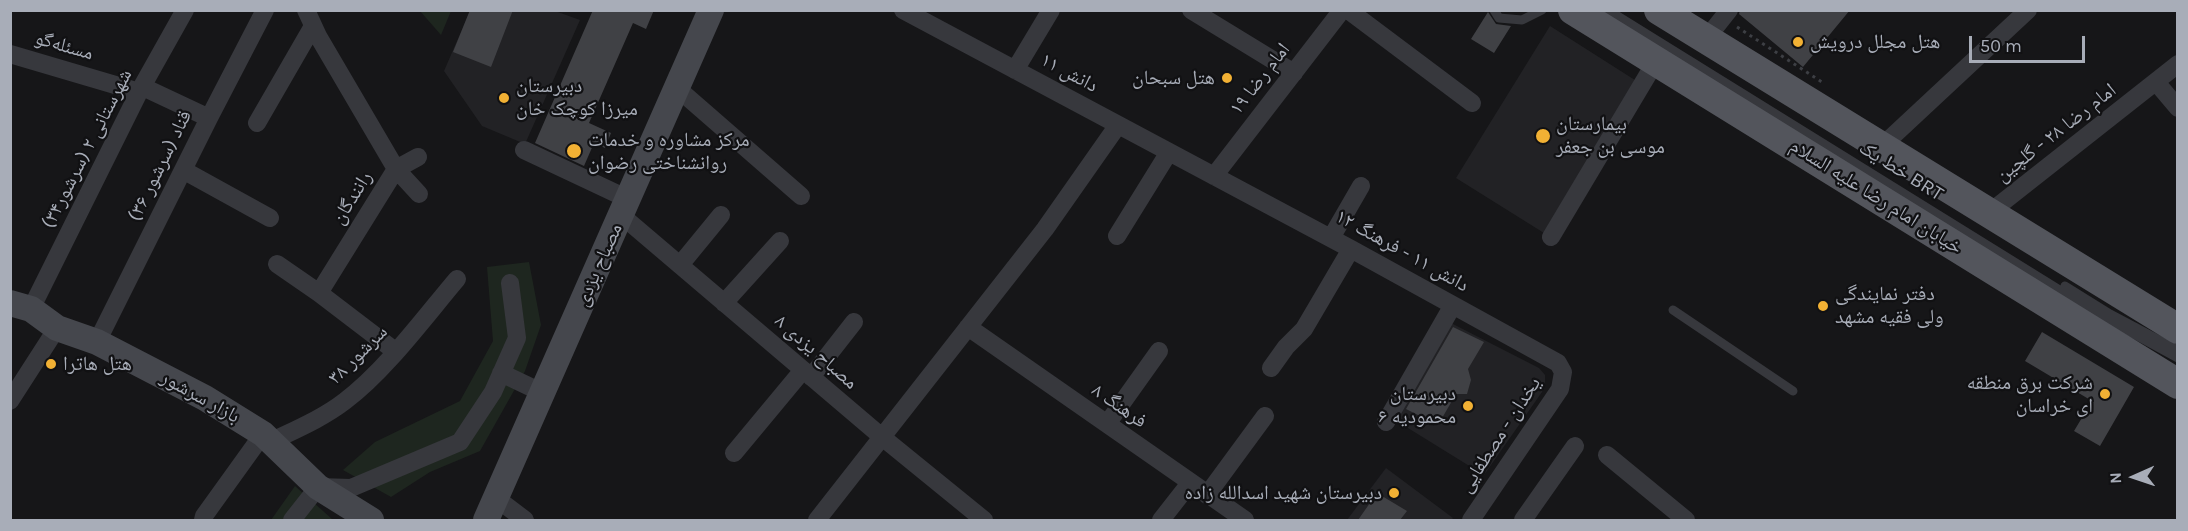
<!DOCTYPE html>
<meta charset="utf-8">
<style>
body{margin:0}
#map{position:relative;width:2188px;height:531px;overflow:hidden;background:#161618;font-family:Karla,sans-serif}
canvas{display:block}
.frame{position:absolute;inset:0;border:12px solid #a8adb8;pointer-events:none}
.north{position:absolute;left:2104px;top:447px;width:60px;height:60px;-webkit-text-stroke:4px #111113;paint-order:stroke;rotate:267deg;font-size:16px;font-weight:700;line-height:24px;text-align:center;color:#a8adb8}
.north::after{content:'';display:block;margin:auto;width:21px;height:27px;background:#a8adb8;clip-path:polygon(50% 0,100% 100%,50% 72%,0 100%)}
.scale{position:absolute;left:1969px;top:36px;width:116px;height:27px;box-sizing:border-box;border:3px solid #a8adb8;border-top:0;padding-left:8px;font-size:18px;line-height:21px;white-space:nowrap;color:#a8adb8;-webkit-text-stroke:4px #111113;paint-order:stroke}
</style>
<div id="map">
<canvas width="2188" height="531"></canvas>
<div class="frame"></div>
<div class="north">N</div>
<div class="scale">50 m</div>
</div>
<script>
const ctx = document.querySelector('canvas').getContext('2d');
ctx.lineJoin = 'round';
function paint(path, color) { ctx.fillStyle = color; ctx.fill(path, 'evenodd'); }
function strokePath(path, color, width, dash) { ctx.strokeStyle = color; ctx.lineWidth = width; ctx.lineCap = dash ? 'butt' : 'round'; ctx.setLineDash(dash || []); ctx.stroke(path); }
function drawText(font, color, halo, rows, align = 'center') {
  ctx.font = font + ' Karla,"Noto Naskh Arabic",sans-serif'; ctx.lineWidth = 4.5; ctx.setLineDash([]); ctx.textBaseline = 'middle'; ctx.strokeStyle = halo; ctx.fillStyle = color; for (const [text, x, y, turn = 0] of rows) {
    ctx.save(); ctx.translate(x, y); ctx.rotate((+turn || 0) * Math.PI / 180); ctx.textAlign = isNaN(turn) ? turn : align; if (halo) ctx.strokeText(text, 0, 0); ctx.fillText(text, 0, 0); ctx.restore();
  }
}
const built = new Path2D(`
 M470 11H555L580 20 525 144 482 126 444 71Z
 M1550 26 1638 82 1544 233 1456 178Z
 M1449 322 1539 368 1545 375V384L1542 392 1484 475 1395 420Z
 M1386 468 1453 518 1451 520H1347Z`);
const green = new Path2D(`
 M420 11H451L441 35Z
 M529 262 541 325 525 371 480 451 430 472 391 497 343 470 375 442 460 401 493 341 487 267Z
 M295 486 332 519 331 520H271Z`);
const building = new Path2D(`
 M470 10H513L491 67 453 52Z
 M593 10H654L646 29 633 23 589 123 611 133 605 148 594 143 584 166 535 143Z
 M1740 10H1850L1803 67 1739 14Z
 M1488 12 1496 24 1511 26 1494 53 1471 39Z
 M1453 327 1484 342 1468 369 1471 380 1467 394H1456L1438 425 1406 409Z
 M2042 332 2134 387 2100 446 2074 431 2092 401 2025 361Z
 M1377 493 1407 511 1400 520H1358Z`);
const path = new Path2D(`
 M1737 27 1825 84`);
const lane = new Path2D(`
 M1494 10 1499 18 1522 20 1542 10
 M1608 10 2108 320 2178 358
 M2065 286 2110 314 2178 350
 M1673 310 1793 391`);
const street = new Path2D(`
 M306 10 318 36 396 169 419 194
 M903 10 1351 249 1558 363 1563 372 1560 389 1471 520
 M1191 10 1294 73
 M1348 10 1472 103
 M1706 39 1729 10
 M10 54 139 92
 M1015 70 1051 10
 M2156 82 2178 108
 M143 87 209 118
 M677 88 801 196
 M257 123 313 26
 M1881 147 2028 10
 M524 150 628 199
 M183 170 270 218
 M1214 176 1342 10
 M1989 213 2178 64
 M621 215 882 437 984 520
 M1117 236 1169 152
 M1551 237 1656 61
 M1331 238 1361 186
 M277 264 319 293 395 351
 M680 265 721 215
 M319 293 396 169 418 157
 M724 303 780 241
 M31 309 139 92 185 10
 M968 327 1245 520
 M97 342 209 118 265 10
 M1271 368 1286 347 1304 329 1351 249
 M501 373 543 393
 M811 377 854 322
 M10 401 57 328
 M1386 422 1453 305
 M1107 424 1159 351
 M272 441C297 429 323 418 345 401 385 371 424 318 457 279
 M734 453 803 370
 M1607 455 1686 520
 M1207 495 1265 416
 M496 498 525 520
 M203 520 204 516 263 434
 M292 520 318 487 351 488 460 442 493 392 517 338 510 283
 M817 520 1045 229 1118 125
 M1161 520 1190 483
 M1523 520 1575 446`);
const secondary = new Path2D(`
 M10 303 31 309 57 328 97 342 205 398 263 434 318 487 371 520
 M486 520 711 10`);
const primary = new Path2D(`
 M1573 10 2178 384
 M1659 10 2178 329`);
const markers = [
 [1798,42,6,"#f2b134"],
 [1227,78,6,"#f2b134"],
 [504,98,6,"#f2b134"],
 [1543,136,8,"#f2b134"],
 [574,151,8,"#f2b134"],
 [1823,306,6,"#f2b134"],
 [51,364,6,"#f2b134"],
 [2105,394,6,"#f2b134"],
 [1468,406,6,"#f2b134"],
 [1394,493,6,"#f2b134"]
];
const poiNames = [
 ["هتل مجلل درویش",1810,42],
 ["هتل سبحان",1215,78,"right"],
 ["دبیرستان",516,86],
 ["میرزا کوچک خان",516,109],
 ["بیمارستان",1556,124],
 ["موسی بن جعفر",1556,147],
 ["مرکز مشاوره و خدمات",588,140],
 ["روانشناختی رضوان",588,163],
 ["دفتر نمایندگی",1835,294],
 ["ولی فقیه مشهد",1835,317],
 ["هتل هاترا",63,364],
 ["شرکت برق منطقه",2093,383,"right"],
 ["ای خراسان",2093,406,"right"],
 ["دبیرستان",1456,394,"right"],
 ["محمودیه ۶",1456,417,"right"],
 ["دبیرستان شهید اسدالله زاده",1382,493,"right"]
];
const streetNames = [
 ["مسئله‌گو",64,46,16],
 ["دانش ۱۱",1069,73,28],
 ["امام رضا ۱۹",1260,79,-52],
 ["امام رضا ۲۸ - گلچین",2056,133,-38],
 ["شهرستانی ۲ (سرشور۳۴)",87,149,-63],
 ["قناد (سرشور ۳۶)",160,166,-64],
 ["خط یک BRT",1901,171,32],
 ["خیابان امام رضا علیه السلام",1876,197,32],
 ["رانندگان",352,198,-58],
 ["دانش ۱۱ - فرهنگ ۱۲",1402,251,29],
 ["مصباح یزدی",599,265,-66],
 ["مصباح یزدی ۸",816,352,41],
 ["سرشور ۳۸",358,355,-45],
 ["بازار سرشور",200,397,29],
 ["فرهنگ ۸",1119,406,35],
 ["یخدان - مصطفایی",1500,435,-57]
];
paint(built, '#222225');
paint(green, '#1e261f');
paint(building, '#404145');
strokePath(path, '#3d3f44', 3, [3, 4.5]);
strokePath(lane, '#37383d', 9);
strokePath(street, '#37383d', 18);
strokePath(secondary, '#45474d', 26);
strokePath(primary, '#53555c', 30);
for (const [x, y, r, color] of markers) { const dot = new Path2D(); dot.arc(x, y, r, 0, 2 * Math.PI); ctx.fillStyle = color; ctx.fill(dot); strokePath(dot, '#111113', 2); }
drawText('20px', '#a8adb8', '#111113', poiNames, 'left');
drawText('20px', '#a8adb8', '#111113', streetNames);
</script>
